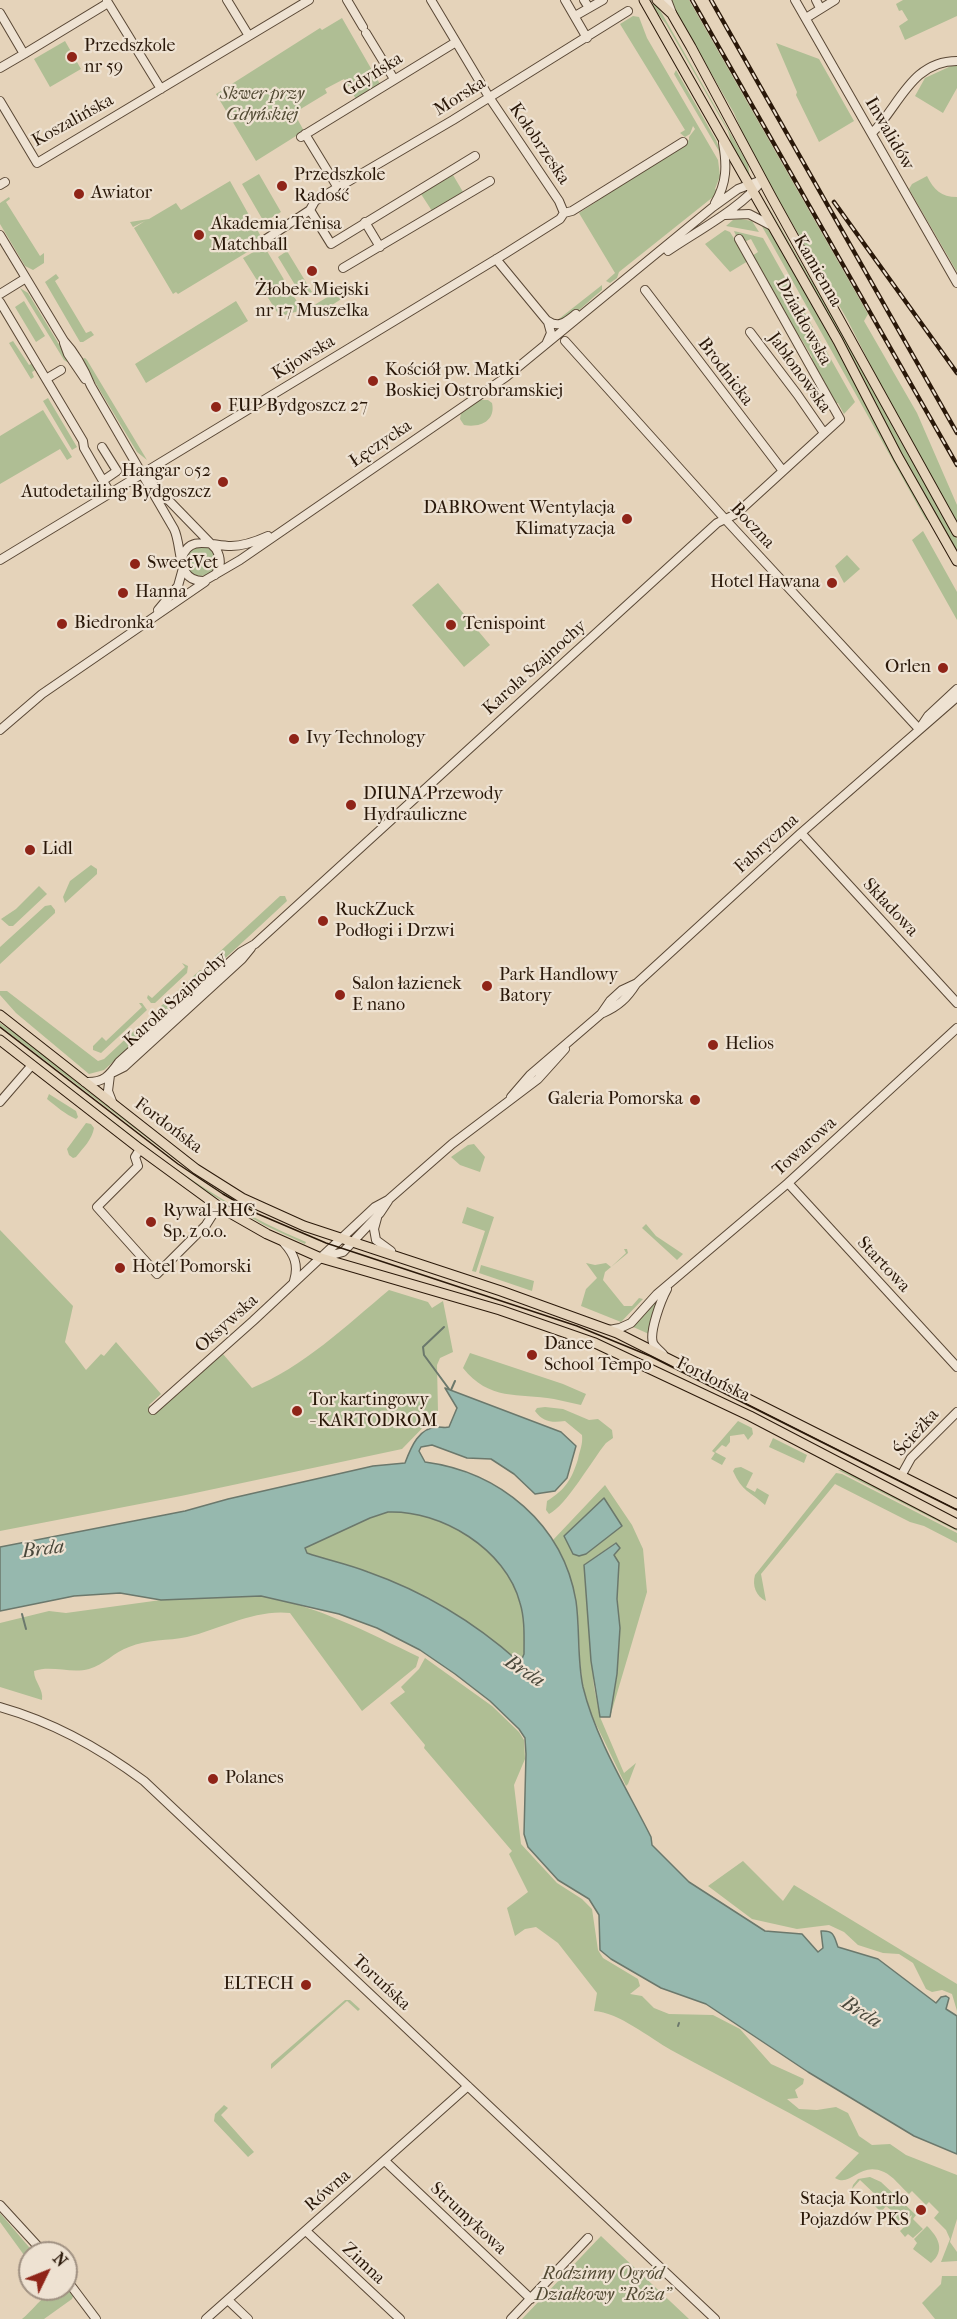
<!DOCTYPE html>
<meta charset="utf-8">
<style>
body{margin:0}
#map{position:relative;width:957px;height:2319px;overflow:hidden;background:#e5d3ba;font-family:"IM FELL French Canon",serif}
canvas{display:block}
.north{position:absolute;left:18px;top:2241px;width:60px;height:60px;box-sizing:border-box;background:#eee2d2;border:2px solid #a09182;border-radius:50%;rotate:47deg;font-size:16px;font-weight:700;line-height:24px;text-align:center;color:#2a1809}
.north::after{content:'';display:block;margin:auto;width:21px;height:27px;background:#8f2418;clip-path:polygon(50% 0,100% 100%,50% 72%,0 100%)}
</style>
<div id="map">
<canvas width="957" height="2319"></canvas>
<div class="north">N</div>
</div>
<script>
const ctx = document.querySelector('canvas').getContext('2d');
ctx.lineJoin = 'round';
function paint(path, color) { ctx.fillStyle = color; ctx.fill(path, 'evenodd'); }
function strokePath(path, color, width, dash) { ctx.strokeStyle = color; ctx.lineWidth = width; ctx.lineCap = dash ? 'butt' : 'round'; ctx.setLineDash(dash || []); ctx.stroke(path); }
function drawText(font, color, halo, rows, align = 'center') {
  ctx.font = font + ' "IM FELL French Canon",serif'; ctx.lineWidth = 4.5; ctx.setLineDash([]); ctx.textBaseline = 'middle'; ctx.strokeStyle = halo; ctx.fillStyle = color; for (const [text, x, y, turn = 0] of rows) {
    ctx.save(); ctx.translate(x, y); ctx.rotate((+turn || 0) * Math.PI / 180); ctx.textAlign = isNaN(turn) ? turn : align; if (halo) ctx.strokeText(text, 0, 0); ctx.fillText(text, 0, 0); ctx.restore();
  }
}
const green = new Path2D(`
 M669 0H689L868 314 864 321 917 413 957 505V524L904 431 848 321 749 148 734 113Z
 M903 0H957V16L905 40 899 26 908 20 902 10 899 11 896 4Z
 M656 3 748 164 750 178 732 147 728 131 666 24 651 5Z
 M633 16 639 17 647 38 718 160 720 176 715 189 718 191 713 197 619 272 617 278 610 283 606 281 615 273 579 213 685 143 689 140V137L695 129 693 126 690 134 685 137 680 133 685 130 620 24Z
 M342 18 380 84 356 99 344 79 325 89 327 93 294 113 304 131 256 161 216 94 320 28 322 30Z
 M65 41 81 69 50 87 34 59Z
 M776 43 819 59 854 121 819 142 796 95 797 92Z
 M951 66H957V88L943 113 915 96 925 78Z
 M676 70 716 140 723 158 674 74Z
 M259 174 281 212 264 222 242 184Z
 M453 175 463 192 432 211 421 194Z
 M927 176C934 190 941 197 957 197V272L909 189 912 184Z
 M230 181 264 242 178 294 176 292 173 294 134 228 145 221 133 227 130 222 149 219 176 203 181 210Z
 M760 192 811 280 832 310 897 435 957 539V552L895 442 824 307Z
 M9 197 10 199 6 202 40 256 44 253V263L33 270 25 266 0 224V203Z
 M741 219 752 221 759 232 726 226 733 220Z
 M759 221 771 229 929 520H926Z
 M725 230 730 232 748 261 730 272 705 244Z
 M734 231 763 238 855 402 844 414 838 403 835 404 811 361 812 357 800 337 796 334 752 256 758 252 751 239 744 242 737 238Z
 M264 246 302 310 285 315 277 312 243 258Z
 M287 251 312 292 303 298 278 257Z
 M56 274 59 278 55 281 86 333 91 331 94 335 83 342H80L45 282Z
 M349 284 354 291 313 317 306 310Z
 M602 285V290C588 301 572 320 555 322Z
 M20 288 28 293 69 361 67 362 64 360Z
 M24 301 45 336 36 342 15 307Z
 M236 301 248 321 146 383 135 364Z
 M13 341 29 365 33 363 37 369 32 372 34 377 31 379 9 343Z
 M85 358 87 360 147 460 137 452 81 359Z
 M48 398 77 447 72 450 43 401Z
 M479 400H488L492 403C496 421 480 428 464 425L460 419 461 413Z
 M43 410 72 457 67 460 60 449 0 484V436Z
 M923 531 957 592V620L912 540Z
 M186 561a15 15 0 1 1 30 0a15 15 0 1 1-30 0Z
 M847 555 860 569 844 583 835 566Z
 M438 583 490 645 464 667 412 605Z
 M91 865 97 869V874L65 903 63 897 70 881Z
 M39 886 47 894 13 926H9L1 919 16 909Z
 M280 896H285L287 901 219 964 215 960V956Z
 M51 905 55 910V913L0 964V947L45 906Z
 M182 963 188 966 187 973 155 1003H151L147 998 148 995 152 998 185 967Z
 M208 966 212 970 211 973 168 1013H161L159 1009 161 1006 200 970 202 971Z
 M7 991 98 1061 104 1059 148 1018 154 1016 157 1019 154 1025 104 1070 89 1074 16 1013 0 995V991Z
 M139 1003H142L147 1010 101 1053 93 1050V1046L102 1037 106 1041 142 1007Z
 M0 1023 34 1046 80 1085 187 1167 220 1189 258 1211H256L231 1198 185 1167 0 1026Z
 M0 1034C97 1109 193 1195 306 1242L305 1244 264 1225 197 1186Z
 M49 1094 76 1111 78 1117 76 1119C65 1114 57 1107 47 1099Z
 M86 1123 91 1124 94 1128C92 1140 83 1148 76 1157L73 1158 69 1155 67 1149Z
 M474 1144 485 1157 480 1172 460 1165 451 1157 468 1145Z
 M467 1207 494 1217 476 1272 472 1271 485 1231 462 1223Z
 M646 1224 656 1236 683 1254 677 1260 642 1228Z
 M0 1230 73 1306 65 1342 86 1370 101 1354 104 1356 116 1342 161 1394 149 1405 155 1412 223 1354 252 1388C303 1367 346 1326 389 1290L428 1302 432 1308 443 1301 453 1352 440 1358 437 1365 438 1412 402 1449 181 1496 0 1531Z
 M624 1249H627L628 1253 605 1272 603 1280 624 1306H632L639 1298 643 1299 621 1322 581 1306 586 1289 597 1278 586 1263 595 1265 606 1263 611 1267 626 1253Z
 M481 1265 534 1281 532 1291 479 1273Z
 M653 1302H656L649 1334 631 1326Z
 M470 1353 563 1384 586 1394 581 1405C572 1403 563 1401 554 1399 518 1393 489 1401 463 1368Z
 M545 1407 563 1409 589 1420 598 1419 612 1430 613 1438 606 1443C592 1460 566 1506 549 1514L546 1510 547 1501C565 1490 572 1479 578 1459 580 1449 583 1445 582 1435L565 1421C552 1423 543 1422 535 1411L537 1408Z
 M738 1421 752 1428 753 1434 748 1440 744 1434 730 1436V1442L726 1447 722 1445 715 1452 726 1458 722 1465 711 1459 715 1453 712 1451Z
 M773 1438 807 1455 804 1463 769 1447Z
 M741 1467 753 1473 746 1487 755 1492 757 1488 769 1495 765 1505C749 1490 743 1493 733 1471L735 1468Z
 M838 1470 848 1471 957 1526V1531Z
 M836 1473 842 1474 957 1533V1543L924 1526 910 1522 835 1484 761 1574 766 1601C756 1596 752 1586 755 1575Z
 M605 1485 632 1525 643 1549 647 1592 610 1717 617 1674 620 1628 617 1599 619 1563 614 1555 620 1548 615 1543 584 1565 594 1687 600 1717 624 1773 636 1763 628 1784 626 1786 592 1716 583 1687 580 1662 578 1618 553 1540ZM604 1499 622 1526 586 1554Z
 M388 1512C441 1510 507 1549 520 1603 525 1619 524 1637 524 1654L521 1661H518C449 1600 393 1579 307 1553L304 1548 370 1518Z
 M261 1596C318 1606 367 1632 419 1657L416 1667 362 1711 290 1613C255 1609 221 1629 187 1637 168 1641 147 1639 129 1647 114 1652 104 1665 89 1669 71 1674 52 1665 34 1671 34 1682 44 1689 42 1700L0 1687V1623L49 1611 66 1613 161 1600Z
 M425 1658 492 1706 519 1732 524 1740 525 1759 514 1785 521 1844 557 1883 582 1899 592 1909 598 1950 603 1958 638 1979 640 1986 630 1994 642 1996 654 2008 669 2014 713 2015 740 2029 771 2064 804 2079 803 2084 795 2090 798 2098 787 2099 799 2109 817 2110 836 2107 848 2113 859 2136 872 2145 890 2144 906 2155 957 2175V2219L950 2242 957 2252V2261L941 2262 950 2239 946 2230 934 2218 939 2212 929 2202 926 2205 912 2191 909 2194C901 2187 893 2176 884 2172 859 2161 851 2188 835 2178L859 2153C798 2116 734 2084 671 2050 650 2038 618 2012 594 2011L597 1993 558 1943 536 1927 525 1929 515 1936 507 1908 528 1892 509 1854 512 1851 424 1748 425 1745 390 1703 405 1692 401 1687 419 1669Z
 M743 1861 783 1901 794 1885 957 1984V2011L952 1994 942 1990 932 1992 926 1989 913 1963 899 1954 883 1953 858 1945 844 1932 829 1925 797 1929 752 1919 708 1886Z
 M345 2000H350L360 2009 358 2011 347 2001 271 2069V2064Z
 M224 2105 228 2108 221 2115 254 2152 248 2157 214 2121 215 2114Z
 M870 2177 881 2182 916 2215 913 2219 923 2229 913 2238 908 2234 905 2237 900 2231 910 2221 912 2215 908 2218 905 2215 899 2221 902 2224 898 2228 886 2217 892 2211 886 2206 881 2212 874 2205 880 2199 860 2180 852 2189 853 2185 858 2179Z
 M0 2213 34 2253H30V2257L27 2253 24 2255 0 2222Z
 M927 2226C938 2237 946 2250 931 2263L913 2249 917 2243 914 2239Z
 M601 2236 689 2319H522Z
 M942 2276H957V2319H935L922 2303 941 2284Z
 M66 2284 74 2294 72 2299 44 2319H22C32 2311 37 2302 48 2295L50 2298 56 2293 53 2289H66Z`);
const water = new Path2D(`
 M445 1388 561 1432 576 1446 567 1478 555 1491 535 1494 514 1474 491 1459 467 1458 432 1445 421 1447 419 1451 425 1462C500 1472 563 1524 576 1601 580 1629 577 1659 583 1687 596 1740 627 1789 651 1837L652 1845 689 1882 765 1931 802 1934 818 1952 823 1948 821 1931C834 1930 834 1936 838 1947L878 1959 936 2003 941 1997 946 1996 949 1998 946 2009 957 2016V2154L914 2136 808 2072 706 2004 661 1988 611 1959 600 1950 599 1915 589 1899 558 1880 528 1847 524 1834 526 1754 525 1738 519 1729 490 1701 455 1674 420 1650 377 1628 339 1614 261 1596 161 1600 120 1593 74 1596 0 1611V1547L185 1511 228 1499 373 1466 405 1463C411 1447 419 1427 438 1427 442 1427 445 1428 449 1427L457 1408ZM388 1512C441 1510 506 1549 520 1603 525 1619 524 1637 524 1654L521 1661H518C473 1621 425 1592 368 1572 348 1564 327 1560 307 1553L305 1548 370 1518Z
 M604 1498 622 1526 586 1554 579 1556 573 1554 564 1536Z
 M616 1543 620 1548 614 1555 619 1563 617 1599 620 1628 617 1674 610 1717H600L591 1661 584 1565Z`);
const stream = new Path2D(`
 M444 1327 423 1347 424 1355 449 1389
 M451 1390 455 1381
 M22 1614 26 1629
 M678 2026 679 2023`);
const minor = new Path2D(`
 M227 0 249 36
 M347 0 363 27
 M431 0 489 97 559 201 564 213
 M565 0 587 38
 M584 0 589 8
 M667 0 672 13
 M795 0 957 283
 M816 0 820 8
 M107 1 161 89
 M0 13 24 54 108 3
 M575 16 603 0
 M806 18 835 0
 M366 33 394 79
 M0 68 24 54
 M0 101 37 163 309 0
 M872 133C899 107 911 61 957 61
 M305 134 338 188
 M301 137 456 42
 M0 185 5 182
 M715 203C727 183 727 165 723 143
 M310 210 315 201 453 120 628 11
 M725 215 749 214 772 226
 M365 222 380 247
 M0 235 64 341C77 355 84 369 91 386L174 529C183 547 175 582 204 581L240 560 506 377 713 207 738 189 762 180
 M266 239 310 210 331 244 475 156
 M668 251C694 233 745 206 762 180
 M496 259 548 322 551 333 547 342
 M343 268 490 181
 M645 290 783 471
 M0 294 26 278
 M0 302 83 441 84 448 110 493
 M548 321C559 329 567 321 576 314
 M750 332 797 394 824 433
 M565 341 725 519 919 729
 M64 343 68 354 85 379
 M46 379 61 370
 M102 447 117 471 104 480
 M148 479 216 549C221 558 222 566 215 575
 M182 558C189 534 212 546 231 546 243 546 257 541 268 536
 M0 560 503 255 560 219 564 213 572 211 683 142
 M158 610 178 586 183 568
 M922 725 928 716 957 689
 M0 730 42 694 205 582
 M801 833 957 1003
 M603 1013C619 1006 627 998 636 984
 M114 1072 124 1067 242 959 251 948
 M110 1075 108 1091 113 1104
 M85 1082C104 1083 109 1076 119 1062L241 952 255 944 717 523 736 514 840 419 739 239
 M511 1097 530 1075 601 1014 610 1001 622 990 637 983 801 833 957 697
 M0 1102 32 1065
 M140 1149 135 1157 138 1166 97 1207 157 1274 206 1225 218 1206
 M788 1183 957 1367
 M377 1218 374 1229 376 1240 391 1251
 M284 1243C294 1254 299 1265 294 1281
 M321 1258 343 1252 380 1213 388 1201
 M609 1330 620 1328 631 1323 657 1294 788 1183 957 1028
 M663 1354C660 1351 655 1347 653 1343 649 1332 661 1300 667 1289
 M153 1410 253 1321 375 1207 388 1200 452 1144 538 1079 565 1049
 M901 1476 911 1458 957 1412
 M0 1707C53 1722 100 1748 144 1781L715 2319
 M385 2161 531 2299
 M0 2205 44 2253
 M306 2231 400 2319
 M66 2279 96 2319
 M228 2300 248 2319
 M206 2319 468 2086
 M511 2319 588 2238`);
const major = new Path2D(`
 M644 0 838 341 898 457 957 561
 M657 0 672 14 691 47 772 198 957 532
 M0 1015 196 1169 242 1198 304 1226 501 1291 617 1333 957 1504
 M0 1040 140 1149 218 1206 267 1234 321 1258 500 1310 595 1343 750 1416 957 1524`);
const tram = new Path2D(`
 M0 1027 178 1164 223 1194 258 1214 326 1243 577 1326 650 1356 957 1510`);
const rail = new Path2D(`
 M692 0 957 465
 M711 0 957 433
 M834 202 957 373`);
const markers = [
 [72,57,6,"#8f2418"],
 [282,186,6,"#8f2418"],
 [79,194,6,"#8f2418"],
 [199,235,6,"#8f2418"],
 [312,271,6,"#8f2418"],
 [373,381,6,"#8f2418"],
 [216,407,6,"#8f2418"],
 [223,482,6,"#8f2418"],
 [627,519,6,"#8f2418"],
 [135,564,6,"#8f2418"],
 [832,583,6,"#8f2418"],
 [123,593,6,"#8f2418"],
 [62,624,6,"#8f2418"],
 [451,625,6,"#8f2418"],
 [943,668,6,"#8f2418"],
 [294,739,6,"#8f2418"],
 [351,805,6,"#8f2418"],
 [30,850,6,"#8f2418"],
 [323,921,6,"#8f2418"],
 [487,986,6,"#8f2418"],
 [340,995,6,"#8f2418"],
 [713,1045,6,"#8f2418"],
 [695,1100,6,"#8f2418"],
 [151,1222,6,"#8f2418"],
 [120,1268,6,"#8f2418"],
 [532,1355,6,"#8f2418"],
 [297,1411,6,"#8f2418"],
 [213,1779,6,"#8f2418"],
 [306,1985,6,"#8f2418"],
 [921,2210,6,"#8f2418"]
];
const poiNames = [
 ["Przedszkole",84,47],
 ["nr 59",84,68],
 ["Przedszkole",294,176],
 ["Radość",294,197],
 ["Awiator",91,194],
 ["Akademia Tenisa",211,225],
 ["Matchball",211,246],
 ["Żłobek Miejski",312,291,"center"],
 ["nr 17 Muszelka",312,312,"center"],
 ["Kościół pw. Matki",385,371],
 ["Boskiej Ostrobramskiej",385,392],
 ["FUP Bydgoszcz 27",228,407],
 ["Hangar 052",211,472,"right"],
 ["Autodetailing Bydgoszcz",211,493,"right"],
 ["DABROwent Wentylacja",615,509,"right"],
 ["Klimatyzacja",615,530,"right"],
 ["SweetVet",147,564],
 ["Hotel Hawana",820,583,"right"],
 ["Hanna",135,593],
 ["Biedronka",74,624],
 ["Tenispoint",463,625],
 ["Orlen",931,668,"right"],
 ["Ivy Technology",306,739],
 ["DIUNA Przewody",363,795],
 ["Hydrauliczne",363,816],
 ["Lidl",42,850],
 ["RuckZuck",335,911],
 ["Podłogi i Drzwi",335,932],
 ["Park Handlowy",499,976],
 ["Batory",499,997],
 ["Salon łazienek",352,985],
 ["E nano",352,1006],
 ["Helios",725,1045],
 ["Galeria Pomorska",683,1100,"right"],
 ["Rywal-RHC",163,1212],
 ["Sp. z o.o.",163,1233],
 ["Hotel Pomorski",132,1268],
 ["Dance",544,1345],
 ["School Tempo",544,1366],
 ["Tor kartingowy",309,1401],
 ["- KARTODROM",309,1422],
 ["Polanes",225,1779],
 ["ELTECH",294,1985,"right"],
 ["Stacja Kontrlo",909,2200,"right"],
 ["Pojazdów PKS",909,2221,"right"]
];
const streetNames = [
 ["Gdyńska",373,75,-32],
 ["Morska",460,97,-32],
 ["Koszalińska",73,121,-29],
 ["Inwalidów",889,134,60],
 ["Kołobrzeska",539,144,56],
 ["Kamienna",817,271,60],
 ["Działdowska",803,322,61],
 ["Kijowska",304,358,-31],
 ["Brodnicka",725,372,53],
 ["Jabłonowska",799,373,54],
 ["Łęczycka",381,444,-34],
 ["Boczna",752,526,47],
 ["Karola Szajnochy",535,668,-42],
 ["Fabryczna",767,844,-42],
 ["Składowa",890,908,47],
 ["Karola Szajnochy",176,1000,-42],
 ["Fordońska",168,1126,37],
 ["Towarowa",805,1147,-42],
 ["Startowa",883,1265,47],
 ["Oksywska",227,1324,-42],
 ["Fordońska",713,1380,26],
 ["Ścieżka",917,1433,-48],
 ["Toruńska",381,1983,43],
 ["Równa",328,2191,-41],
 ["Strumykowa",468,2219,43],
 ["Zimna",363,2264,43]
];
const parkNames = [
 ["Skwer przy",262,95],
 ["Gdyńskiej",262,116],
 ["Rodzinny Ogród",603,2275],
 ["Działkowy \"Róża\"",603,2296]
];
const waterNames = [
 ["Brda",43,1550,-7],
 ["Brda",524,1672,33],
 ["Brda",861,2013,32]
];
paint(green, '#afbe94');
paint(water, '#96b8ae');
strokePath(water, '#6b786c', 1.5);
strokePath(stream, '#6b786c', 2);
strokePath(minor, '#594735', 10);
strokePath(major, '#2a1809', 11);
strokePath(minor, '#eee2d2', 8);
strokePath(major, '#e5d3ba', 9);
strokePath(tram, '#2a1809', 1.5);
strokePath(rail, '#2a1809', 4.5);
strokePath(rail, '#eee2d2', 2, [7]);
for (const [x, y, r, color] of markers) { const dot = new Path2D(); dot.arc(x, y, r, 0, 2 * Math.PI); ctx.fillStyle = color; ctx.fill(dot); strokePath(dot, '#eee2d2', 2); }
drawText('18px', '#2a1809', '#eee2d2', poiNames, 'left');
drawText('18px', '#2a1809', '#eee2d2', streetNames);
drawText('italic 18px', '#524a33', '#eee2d2', parkNames);
drawText('italic 20px', '#4a483b', '#eee2d2', waterNames);
</script>
